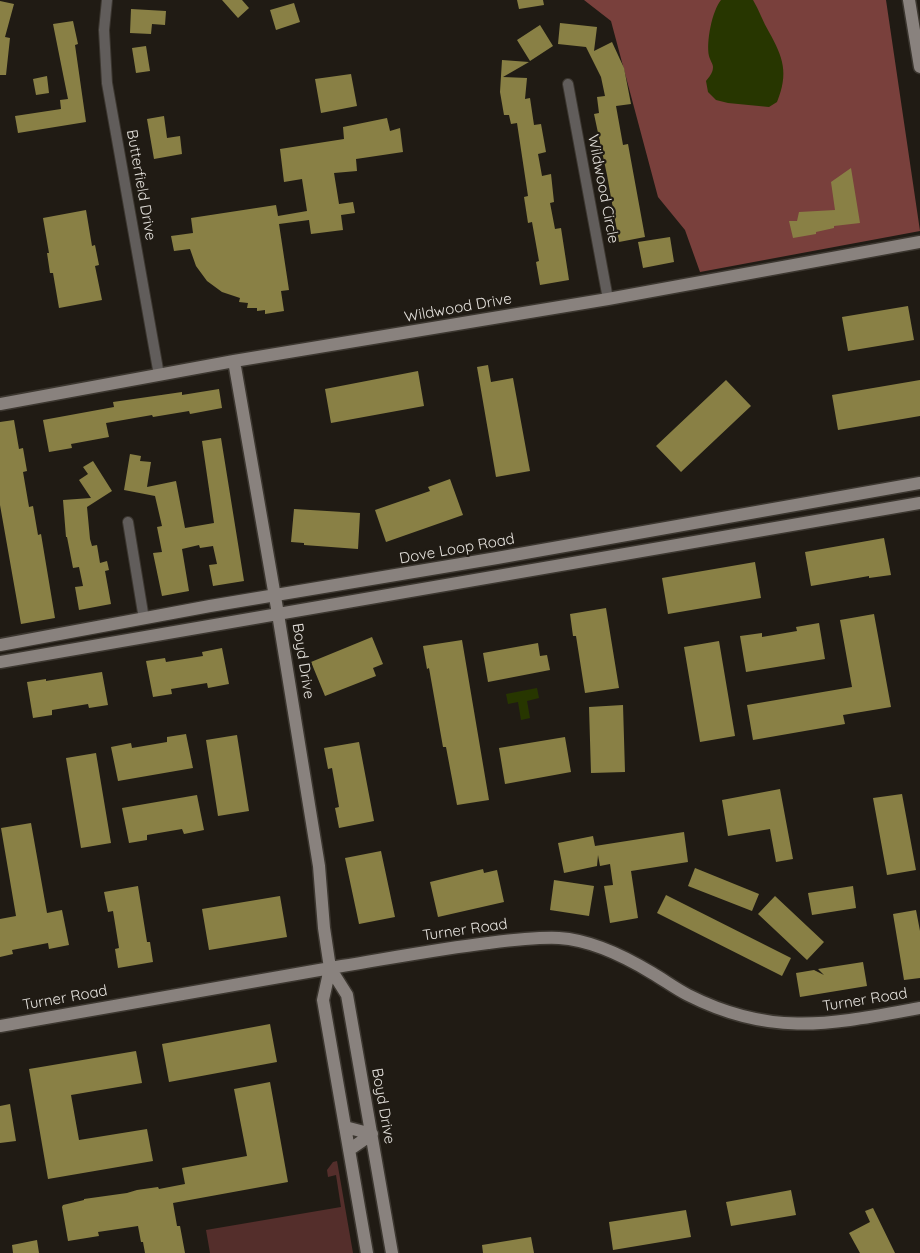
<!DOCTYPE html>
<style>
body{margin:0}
canvas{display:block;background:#201b14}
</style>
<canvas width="920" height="1253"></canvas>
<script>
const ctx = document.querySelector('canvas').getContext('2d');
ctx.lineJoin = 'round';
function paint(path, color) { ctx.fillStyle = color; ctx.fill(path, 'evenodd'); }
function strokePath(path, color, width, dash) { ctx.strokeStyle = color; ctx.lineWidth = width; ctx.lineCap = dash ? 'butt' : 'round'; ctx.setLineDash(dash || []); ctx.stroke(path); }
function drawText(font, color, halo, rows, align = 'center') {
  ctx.font = font + ' Quicksand,sans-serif'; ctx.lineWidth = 4.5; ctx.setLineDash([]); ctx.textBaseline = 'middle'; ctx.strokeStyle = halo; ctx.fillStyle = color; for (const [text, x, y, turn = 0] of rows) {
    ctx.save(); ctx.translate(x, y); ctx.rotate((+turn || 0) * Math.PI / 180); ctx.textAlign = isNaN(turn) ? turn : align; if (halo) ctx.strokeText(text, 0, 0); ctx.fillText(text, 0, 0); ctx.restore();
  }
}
const green = new Path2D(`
 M337 1161 353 1253H210L206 1230 341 1207 336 1175 328 1177 327 1170 333 1162Z`);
const forest = new Path2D(`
 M584 0H886L920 231 700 272 685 230 658 197 611 21Z`);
const water = new Path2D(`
 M721 0H753C759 10 763 22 769 32 783 57 789 73 777 102L769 107 728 103 716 100 708 92 706 81C709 77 713 73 713 67 713 64 710 60 709 56 706 42 712 11 721 0Z
 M537 688 539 698 527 701 530 718 521 720 518 702 508 704 506 694Z`);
const building = new Path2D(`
 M222 0H242L249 8 238 18Z
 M517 0H543L544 5 519 9Z
 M0 1 14 4 5 37 10 38 6 75H0Z
 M294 3 300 22 276 30 270 10Z
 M131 9 166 11 165 25 152 24 151 34 130 33Z
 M73 21 78 44 75 45 86 122 18 133 15 116 61 109 60 100 68 99 53 24Z
 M560 23 597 27 594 51 612 42 624 68 631 104 616 106 623 145 628 144 645 237 619 242 607 175 594 114 599 113 597 97 605 96 601 77 586 47 558 44Z
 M540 25 553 46 530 61 517 40Z
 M146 46 150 71 136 73 132 48Z
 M502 60 529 62 503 77 527 78 525 99 530 98 534 125 541 124 546 152 538 154 542 176 551 174 554 202 550 203 555 229 561 228 569 280 540 285 536 262 539 261 532 222 528 223 524 197 528 196 517 123 511 124 509 115H504L500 92Z
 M351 74 357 106 321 113 315 79Z
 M47 76 49 93 36 95 33 79Z
 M164 116 167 138 180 136 182 154 154 159 147 119Z
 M387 118 390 131 400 128 403 152 356 159 357 171 334 173 339 204 353 202 355 213 341 215 343 230 311 234 309 220 279 224 289 290 281 291 284 311 265 314V310L257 311V308H247L248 303 239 302 240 298 222 292 207 281 196 266 190 249 174 251 171 236 193 233 191 218 276 205 278 216 307 211 302 179 284 182 280 149 344 139 343 127Z
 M851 168 860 223 834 226V228L816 232V234L793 238 789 221H797L799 212 835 210 831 182Z
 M86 210 92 246 95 245 99 265 95 266 102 300 59 308 53 273H50L47 253H49L43 218Z
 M670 237 674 262 643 268 638 242Z
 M908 306 914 340 848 351 842 317Z
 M488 365 491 382 513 378 530 471 496 477 477 367Z
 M418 371 424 406 331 423 325 389Z
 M726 380 751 406 681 472 656 446Z
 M920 380V416L838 430 832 395Z
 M219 389 222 408 190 414 189 411 153 417 152 415 106 423 109 437 71 444 72 448 49 452 43 420 114 407 113 402 182 392V395Z
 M14 420 19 449 23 448 27 471 23 472 29 507 33 506 38 535 41 534 55 618 21 624 0 505V422Z
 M221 438 244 581 213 586 209 565 217 564 213 546 200 548 199 545 182 549 189 591 162 596 153 553 162 552 157 527 162 526 155 496 124 490 130 454 141 456 140 461 151 462 147 487 176 481 185 528 214 523 202 441Z
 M93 461 112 491 87 507 90 539 92 546 97 545 100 563 107 561 109 570 105 571 111 604 79 610 75 587 83 586 79 567 73 568 67 537H66L63 500 91 498 79 480 88 474 83 467Z
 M450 479 463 515 386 542 375 510 430 491 428 487Z
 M294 509 360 513 358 549 304 545V543L291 542Z
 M884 538 891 575 869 578V576L811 586 805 552Z
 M755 562 761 598 668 614 662 578Z
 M606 608 619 688 585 693 576 636H573L570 614Z
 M874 614 891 707 843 715 845 724 753 740 747 705 852 687 840 620Z
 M819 623 825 659 746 672 740 636 762 633V637L797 631 796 627Z
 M372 637 383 664 373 668 376 676 325 696 311 662Z
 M462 640 489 800 457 805 446 747H443L429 668 427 669 423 646Z
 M719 641 735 736 700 742 684 647Z
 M538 643 540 656 547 655 550 670 488 682 483 653Z
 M222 648 229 684 208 688 207 683 171 689 172 694 153 697 146 661 165 658 166 662 203 656 202 652Z
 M102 672 108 705 89 708 88 704 52 710V715L33 718 27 682 46 679V681Z
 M623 705 625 772 591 773 589 707Z
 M186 734 193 768 118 781 111 747 131 743 132 748 167 742V737Z
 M237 735 249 811 218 816 206 740Z
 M565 737 571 772 505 784 499 748Z
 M359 742 374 821 339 828 335 808 339 807 332 768 328 769 324 748Z
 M96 753 111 843 81 848 66 758Z
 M780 789 793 859 776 862 770 829 728 836 722 800Z
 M902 794 916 870 887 875 873 798Z
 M197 795 204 830 184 834 182 829 147 835V840L129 843 122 808Z
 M31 823 47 913 62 910 69 945 49 949 48 943 12 950 13 954 0 957V919L16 916 1 828Z
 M684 832 688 862 631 871 638 918 610 923 604 886 613 885 610 864 600 866 598 855 597 866 564 873 558 843 593 836 595 846Z
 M381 851 395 917 359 924 345 858Z
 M695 868 759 894 752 911 688 886Z
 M483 869 484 873 497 870 504 902 438 917 430 882Z
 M554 880 594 886 589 916 550 910Z
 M138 886 147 942H150L153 962 118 968 115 949 119 948 113 911 108 912 104 892Z
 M853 886 856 908 812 915 808 893Z
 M666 895 791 958 782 976 657 913Z
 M280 896 287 937 209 950 202 909Z
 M775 896 824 942 807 960 758 914Z
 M916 910 920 931V978L904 980 893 914Z
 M863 962 867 986 800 997 796 973 814 970 824 975 818 969Z
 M270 1024 277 1062 169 1082 162 1044Z
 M136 1051 142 1083 71 1095 79 1140 147 1129 153 1161 48 1179 29 1069Z
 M270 1082 288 1182 173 1203 177 1226H180L185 1253H145L143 1242H141L138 1226 98 1232 99 1236 68 1241 62 1207 63 1205 84 1200V1199L127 1193 137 1190 158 1187 159 1189 185 1184 182 1168 247 1156 234 1089Z
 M10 1104 16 1141 0 1143V1106Z
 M791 1190 796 1215 731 1226 726 1202Z
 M873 1208 895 1253H860L849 1233 870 1222 865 1211Z
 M686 1210 691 1237 613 1250 609 1222Z
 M531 1237 534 1253H483L482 1245Z
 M37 1240 39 1253H13L12 1245Z`);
const street = new Path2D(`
 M107 0 104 30 107 83 159 375
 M568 84 608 299
 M128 522 144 619`);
const secondary = new Path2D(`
 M909 0 920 67
 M234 361 278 614 319 866 324 928 330 968 323 1000 367 1253
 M0 404 234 361 608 299 920 242
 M0 645 210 606 497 558 920 483
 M0 662 920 503
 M330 968 347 995 392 1253
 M0 1026C114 1006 228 986 342 966 391 958 439 949 488 943 512 940 535 937 559 938 592 940 624 956 652 973 664 980 676 989 688 995 773 1038 832 1024 920 1008
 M345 1127 372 1134
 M349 1150 372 1134`);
const streetNames = [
 ["Butterfield Drive",141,185,80],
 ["Wildwood Circle",603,189,79],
 ["Wildwood Drive",458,308,-10],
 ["Dove Loop Road",457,549,-10],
 ["Boyd Drive",303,661,81],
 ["Turner Road",465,930,-8],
 ["Turner Road",65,998,-10],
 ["Turner Road",865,1000,-9],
 ["Boyd Drive",383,1106,80]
];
paint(green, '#542e2b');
paint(forest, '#79403c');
paint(water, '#273600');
paint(building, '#898045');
strokePath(street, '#3c3730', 12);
strokePath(secondary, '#3c3730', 15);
strokePath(street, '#615d5b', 10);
strokePath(secondary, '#89827e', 12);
drawText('15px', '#e5e2dd', '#201b14', streetNames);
</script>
